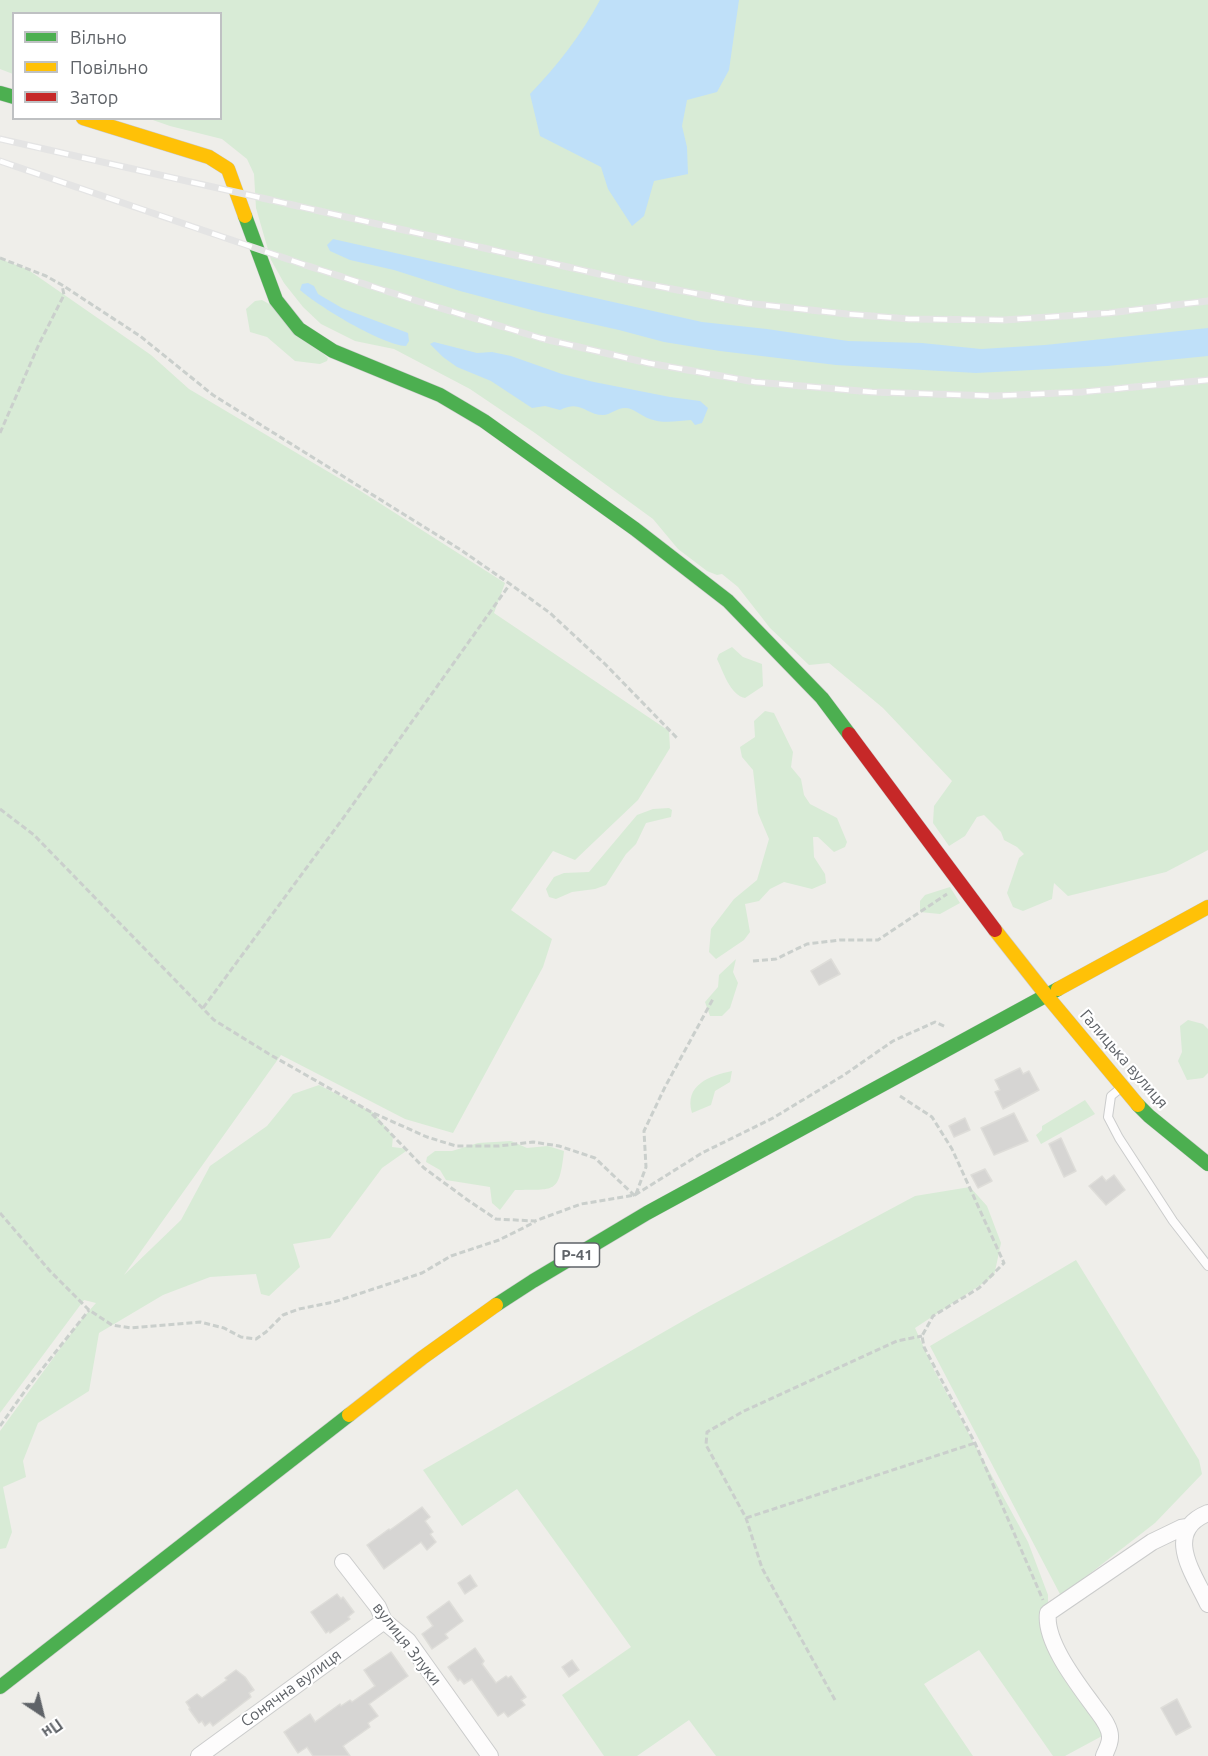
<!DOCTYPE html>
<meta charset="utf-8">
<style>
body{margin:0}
#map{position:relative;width:1208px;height:1756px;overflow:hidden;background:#efeeea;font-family:Ubuntu,sans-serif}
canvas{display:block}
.legend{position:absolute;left:12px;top:12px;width:210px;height:108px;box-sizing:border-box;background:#fff;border:2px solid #bfc1c3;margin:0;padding:8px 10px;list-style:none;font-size:18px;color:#5f6368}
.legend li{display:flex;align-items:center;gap:12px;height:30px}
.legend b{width:30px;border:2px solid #bfc1c3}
.north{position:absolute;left:12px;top:1684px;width:60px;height:60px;-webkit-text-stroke:4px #fff;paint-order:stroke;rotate:145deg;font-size:16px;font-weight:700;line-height:24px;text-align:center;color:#5f6368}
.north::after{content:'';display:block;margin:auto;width:21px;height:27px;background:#5f6368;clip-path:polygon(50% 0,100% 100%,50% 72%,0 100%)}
</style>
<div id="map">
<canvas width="1208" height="1756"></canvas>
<ul class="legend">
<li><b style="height:8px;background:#4caf50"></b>Вільно</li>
<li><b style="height:8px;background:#ffc107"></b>Повільно</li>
<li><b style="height:8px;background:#c62828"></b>Затор</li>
</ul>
<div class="north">Пн</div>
</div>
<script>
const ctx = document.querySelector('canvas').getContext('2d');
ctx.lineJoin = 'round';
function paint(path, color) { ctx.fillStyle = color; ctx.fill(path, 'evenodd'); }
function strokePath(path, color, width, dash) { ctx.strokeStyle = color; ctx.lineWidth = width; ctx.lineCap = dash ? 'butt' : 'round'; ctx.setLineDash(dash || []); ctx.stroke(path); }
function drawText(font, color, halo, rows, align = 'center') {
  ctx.font = font + ' Ubuntu,sans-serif'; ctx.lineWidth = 4.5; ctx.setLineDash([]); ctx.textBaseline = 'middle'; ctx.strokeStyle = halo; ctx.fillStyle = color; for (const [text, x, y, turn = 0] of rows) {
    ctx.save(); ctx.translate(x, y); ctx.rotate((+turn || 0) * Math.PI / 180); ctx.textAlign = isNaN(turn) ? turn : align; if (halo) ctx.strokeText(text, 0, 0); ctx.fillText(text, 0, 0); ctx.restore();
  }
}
const green = new Path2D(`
 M0 0H1208V850L1166 872 1068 896 1054 883 1052 899 1023 911 1013 907 1007 893 1019 858 1024 854 1017 847 1004 840 1001 832 984 815 977 817 965 836 949 846 933 823 934 806 952 781 883 708 829 663 809 665 770 628 738 587 722 574 717 575 707 571 678 549 653 519 535 433 470 389 394 349 355 341 321 324 303 307 284 283 271 260 256 208 254 174 247 159 222 139 170 126 150 119 220 118V14H14L13 74 0 69Z
 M0 259 27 269 151 355 189 389 359 490 505 583 494 613 669 731 670 748 638 800 575 860 553 851 511 910 552 939 543 967 453 1133 405 1119 281 1055 124 1275 181 1220 210 1166 267 1126 293 1094 319 1085 374 1113 393 1136 392 1147 409 1149 382 1168 330 1238 293 1244 300 1267 269 1296 261 1294 256 1274 210 1277 163 1295 99 1333 89 1391 38 1423 23 1461 26 1477 3 1487 12 1532 6 1548 0 1549V1431L81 1320 96 1303 84 1300 0 1413Z
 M262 300 271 305 328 358 327 361 320 364 295 361 267 337 250 332 246 309 255 301Z
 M732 647 743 657 762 664 763 686 745 698C730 695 723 671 717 659L719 654Z
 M765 711 774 713 793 752 791 767 801 779 804 795 810 804 837 818 847 842 845 847 834 852 818 837H813L814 857 825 874 826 883 812 889 784 882 770 889 759 901 745 904 750 932 744 940 716 959 709 952 711 929 734 899 757 880 769 839 758 813 753 770 742 757 740 747 755 737 754 721Z
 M669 808 672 810 671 817 646 823 636 844 626 854 606 885 595 889 572 892 556 899 549 897 546 889 554 877 564 873 589 872 637 815 653 809Z
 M950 887 960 903 940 914 920 912V901L925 895Z
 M736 959 733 972 738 983 730 1008 722 1016H710L705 1002 718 987 719 975Z
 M1188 1020 1203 1024 1208 1029V1073L1203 1078 1187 1080 1178 1061 1182 1052 1180 1026Z
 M732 1071 730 1082 715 1091 711 1105 692 1113C684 1085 709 1076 732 1071Z
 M1085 1100 1095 1114 1041 1144 1036 1135 1042 1130V1126Z
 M511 1141 527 1148 548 1146 564 1151C559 1195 555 1189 515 1190L500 1210 492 1203 490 1187 446 1180 440 1170 426 1162 427 1157 435 1151H452L478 1143Z
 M970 1187 987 1206 1001 1243 994 1276 915 1328 934 1370 1028 1542 1048 1595V1622L1115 1729 1065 1756H1053L979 1650 924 1684 973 1756H716L689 1720 637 1756H604L562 1695 631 1647 517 1489 462 1526 423 1470 702 1310 915 1196Z
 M1076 1260 1199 1460 1202 1474 1155 1523 1061 1596 930 1346Z`);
const water = new Path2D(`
 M600 0H739L729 70 717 92 687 100 682 126 687 147 688 174 654 181 644 216 632 226 608 189 601 167 540 136 530 94C558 65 581 35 600 0Z
 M333 239 702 322 767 329 848 341 922 343 981 349 1045 345 1208 328V356L1107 366 976 373 836 365 720 351 664 342 619 330 543 313 460 291 394 270 350 260 330 251 327 245Z
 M308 283 314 286 318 294 342 308 408 333 409 341 406 346C382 345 318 306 300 290L302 284Z
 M434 342 477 353 492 352 511 356 562 374 594 382 670 397 700 401 708 408 702 423 695 425 691 420C678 421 663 424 650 419 641 416 634 408 625 408 617 408 610 415 603 415 586 415 581 399 560 410L545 406 532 408 491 381 457 367 443 357 430 344Z`);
const building = new Path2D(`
 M831 959 840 974 819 985 811 971Z
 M1020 1068 1023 1074 1029 1071 1039 1090 1003 1109 995 1092 1000 1090 995 1080Z
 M1014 1113 1028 1141 994 1155 981 1128Z
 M965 1118 970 1130 954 1137 949 1126Z
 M1061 1138 1076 1171 1064 1177 1049 1144Z
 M985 1169 992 1181 978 1188 971 1175Z
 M1114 1175 1125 1190 1106 1205 1089 1186 1102 1176 1106 1181Z
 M422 1507 430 1517 425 1521 433 1532 430 1534 436 1542 427 1550 421 1542 384 1569 367 1545 389 1529 390 1530Z
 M470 1575 477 1586 465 1594 458 1583Z
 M337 1594 341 1599 343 1597 354 1612 348 1617 350 1619 330 1633 329 1631 326 1633 311 1612Z
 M449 1601 463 1621 445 1634 448 1638 432 1649 422 1634 433 1626 427 1617Z
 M475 1648 484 1661 482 1664 496 1683 506 1676 508 1678 511 1676 526 1697 521 1700 525 1705 508 1717 504 1712 498 1716 472 1679 464 1684 460 1679 458 1681 448 1667Z
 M391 1652 408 1676 369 1704 378 1716 368 1723 370 1727 343 1746 350 1756H313L307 1747 298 1753 284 1732 310 1714 315 1722 340 1704 341 1706 350 1700 352 1702 375 1686 364 1670Z
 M572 1660 579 1670 569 1677 562 1667Z
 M236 1670 245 1677 254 1690 249 1693 251 1697 213 1726 210 1722 205 1726 202 1721 199 1723 189 1709 190 1708 186 1702 197 1694 202 1698 227 1680 225 1678Z
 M1177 1699 1191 1727 1176 1735 1161 1708Z`);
const path = new Path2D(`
 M0 258 46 276 62 285 140 336 213 395 461 550 510 584 550 613 605 664 678 739
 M0 433 39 344 64 295 62 285
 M0 809 34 835 214 1020 269 1054 371 1112 427 1137 456 1146H499L533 1142 559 1146 595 1158 636 1197
 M753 961 776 959 807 944 840 940H878L947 894
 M203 1008 344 817 510 584
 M900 1096 932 1117 952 1149 1004 1263 979 1288 933 1316 922 1336 924 1347 975 1443 1043 1600
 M372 1114 424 1168 469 1201 496 1219 535 1221 581 1204 635 1195 702 1153 773 1118 844 1075 893 1041 935 1022 946 1027
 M636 1194 646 1167 644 1131 665 1087 714 997
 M0 1213 50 1271 89 1310 112 1325 131 1328 200 1322 224 1328 241 1337 256 1339 266 1332 283 1315 299 1309 334 1302 422 1273 451 1256 499 1240 535 1222
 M0 1426 27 1388 89 1310
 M746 1518 975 1443
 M835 1700 762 1568 746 1518 706 1445 707 1432 744 1411 897 1341 922 1336`);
const lane = new Path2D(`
 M1122 1087 1111 1096 1108 1117 1119 1138 1173 1221 1208 1266`);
const street = new Path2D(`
 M1208 1513C1162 1532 1194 1574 1208 1604
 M343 1562 378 1607 384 1621 408 1641 490 1756
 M199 1756 384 1621
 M1104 1756C1106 1751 1110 1744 1110 1738 1111 1726 1099 1714 1093 1705 1077 1683 1044 1641 1048 1613L1152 1542 1181 1528 1187 1527`);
const fast = new Path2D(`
 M0 93 14 97
 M245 216 276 300 299 329 333 351 440 395 484 421 635 529 728 601 822 698 849 734
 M1138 1105 1149 1116 1208 1164
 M496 1305 533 1281 647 1213 1058 989
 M0 1687 349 1415`);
const slow = new Path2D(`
 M83 118 209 157 228 169 245 216
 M995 930 1047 996 1138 1105
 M1058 989 1208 907
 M349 1415 422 1358 496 1305`);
const jam = new Path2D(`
 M849 734 995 930`);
const rail = new Path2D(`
 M0 139 630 281 746 303 847 314 909 319 1004 320 1109 313 1208 301
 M0 161 305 265 430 305 540 338 648 363 755 382 872 392 994 396 1082 392 1208 380`);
const shields = [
 [577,1255,45]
];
const shieldNames = [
 ["Р-41",577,1255]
];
const streetNames = [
 ["Галицька вулиця",1124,1059,49],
 ["вулиця Злуки",407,1644,52],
 ["Сонячна вулиця",291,1688,-36]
];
paint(green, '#d8ebd6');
paint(water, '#bfe0f9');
paint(building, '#d6d5d3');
strokePath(building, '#deddd9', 1.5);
strokePath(lane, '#cbcccc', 10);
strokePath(street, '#cbcccc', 18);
strokePath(fast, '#cacacb', 15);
strokePath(slow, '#cacacb', 15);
strokePath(jam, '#cacacb', 15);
strokePath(path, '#cacfcc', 3, [6, 3]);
strokePath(lane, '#fdfcfc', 8);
strokePath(street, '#fdfcfc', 16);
strokePath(fast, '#4caf50', 14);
strokePath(slow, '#ffc107', 14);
strokePath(jam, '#c62828', 14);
strokePath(rail, '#e4e4e4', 7);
strokePath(rail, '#fff', 4.5, [14]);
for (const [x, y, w] of shields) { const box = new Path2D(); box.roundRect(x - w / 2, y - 12, w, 24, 4.5); ctx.fillStyle = '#fff'; ctx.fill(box); strokePath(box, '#5f6368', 1.5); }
drawText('bold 15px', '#5f6368', null, shieldNames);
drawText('16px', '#5f6368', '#fff', streetNames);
</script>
